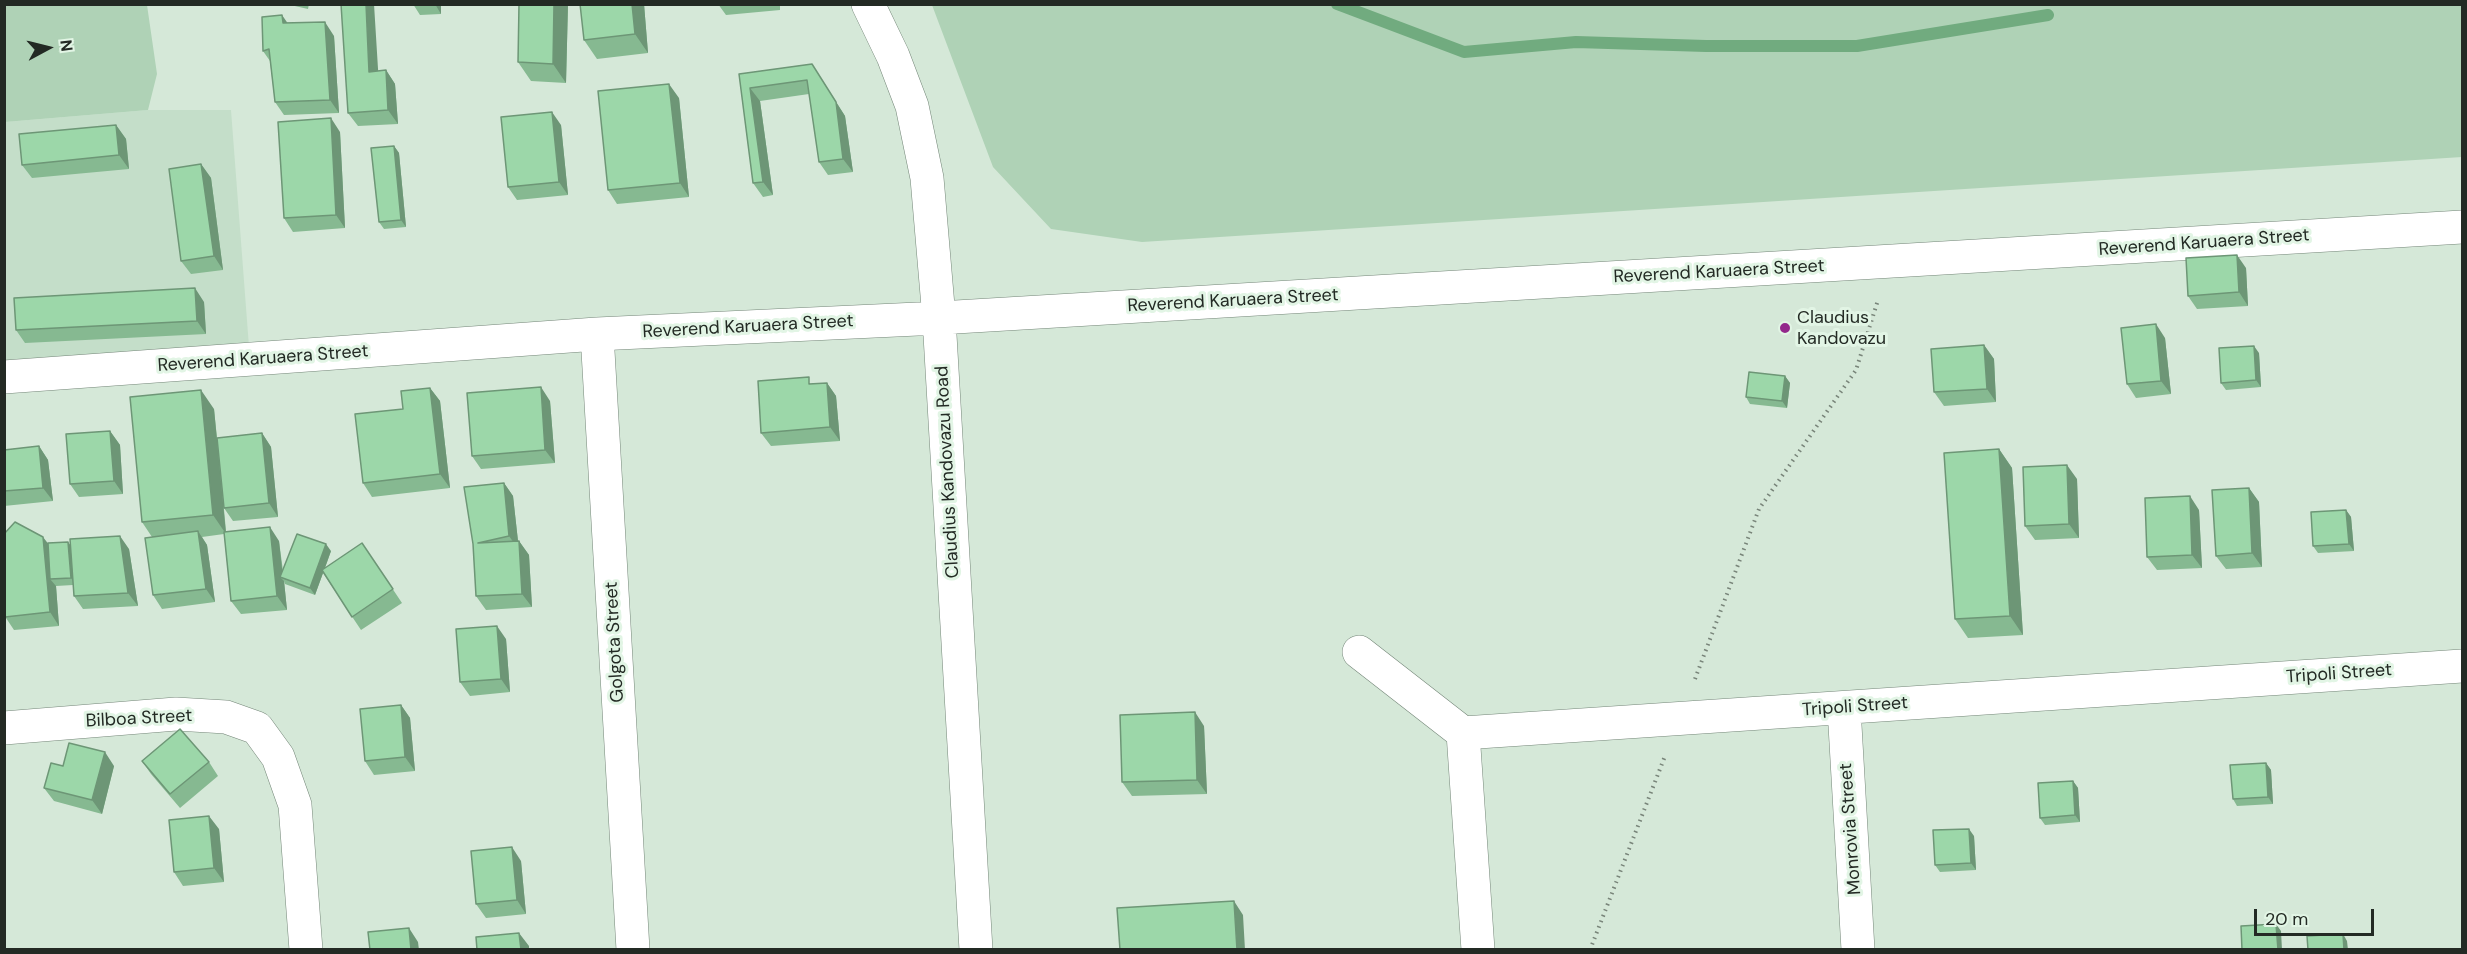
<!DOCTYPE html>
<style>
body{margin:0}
#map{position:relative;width:2467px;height:954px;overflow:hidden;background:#d5e8d8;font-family:"DM Sans",sans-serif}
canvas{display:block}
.frame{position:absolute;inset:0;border:6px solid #232a24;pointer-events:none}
.north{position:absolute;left:18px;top:18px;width:60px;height:60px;-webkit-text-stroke:4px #e2f5e5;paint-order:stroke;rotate:83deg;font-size:16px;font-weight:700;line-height:24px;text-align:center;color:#232a24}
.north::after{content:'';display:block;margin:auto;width:21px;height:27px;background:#232a24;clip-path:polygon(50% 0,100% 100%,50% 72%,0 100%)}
.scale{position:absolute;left:2254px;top:909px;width:120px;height:27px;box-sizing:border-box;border:3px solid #232a24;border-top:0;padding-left:8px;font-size:18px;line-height:21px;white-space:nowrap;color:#232a24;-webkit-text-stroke:4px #e2f5e5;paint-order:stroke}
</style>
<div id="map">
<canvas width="2467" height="954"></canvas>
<div class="frame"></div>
<div class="north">N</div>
<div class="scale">20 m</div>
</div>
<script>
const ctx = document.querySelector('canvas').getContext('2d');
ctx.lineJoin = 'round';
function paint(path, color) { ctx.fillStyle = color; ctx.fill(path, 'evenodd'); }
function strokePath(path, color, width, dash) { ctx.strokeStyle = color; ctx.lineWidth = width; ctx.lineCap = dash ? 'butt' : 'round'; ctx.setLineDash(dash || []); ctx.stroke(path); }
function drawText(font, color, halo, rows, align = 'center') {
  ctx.font = font + ' "DM Sans",sans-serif'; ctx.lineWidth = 6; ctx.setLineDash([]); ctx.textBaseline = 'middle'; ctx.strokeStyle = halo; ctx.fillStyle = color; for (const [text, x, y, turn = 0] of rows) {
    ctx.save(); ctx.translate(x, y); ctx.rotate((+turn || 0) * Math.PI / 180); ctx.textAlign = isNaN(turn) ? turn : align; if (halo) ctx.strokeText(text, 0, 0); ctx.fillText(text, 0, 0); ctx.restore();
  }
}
const built = new Path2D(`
 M148 110H231L250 360 5 377V122Z`);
const green = new Path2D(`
 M5 4 147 5 157 74 148 110 5 122Z
 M932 5H2462V157L1142 242 1051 229 993 167Z`);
const stream = new Path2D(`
 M1337 4 1464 52 1576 42 1706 46H1857L2048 15`);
const path = new Path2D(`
 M1695 679 1759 509 1856 370 1878 300
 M1590 950 1665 756`);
const minor = new Path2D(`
 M868 4 893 56 912 106 927 178 939 318 976 950
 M597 334 633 950
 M4 377 597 334 939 318 2462 227
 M1359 652 1463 733
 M1844 708 1858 950
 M4 728 176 714 226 717 257 728 278 757 295 805 306 950
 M1478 950 1463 733 2462 666`);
const wall = new Path2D(`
 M286 4H309L308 9Z
 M413 4H441V14L420 15Z
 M519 4H568L566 83 531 81 518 62Z
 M644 4 648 53 597 59 584 40Z
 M718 4H780V10L726 15Z
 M287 23 334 36 339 113 284 115 275 102 270 61 263 51Z
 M812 64 845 116 853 172 828 175 819 162 809 94 760 101 773 195 763 197 753 183 739 74Z
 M386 70 395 84 398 124 358 126 348 113 378 71Z
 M679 98 689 197 617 204 608 190Z
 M116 125 126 139 129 169 32 178 22 165Z
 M561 125 568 195 517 200 508 187Z
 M340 132 345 228 293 232 284 218Z
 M394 146 399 153 406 227 384 229 379 222Z
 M201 164 211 178 223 270 191 274 181 261Z
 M2246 268 2248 306 2197 309 2188 296Z
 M204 302 206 334 25 343 16 330Z
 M2165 338 2171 394 2136 398 2127 384Z
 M1984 345 1994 359 1996 402 1944 406 1934 392Z
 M2259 353 2261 387 2226 390 2221 383Z
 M1785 376 1790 383 1787 408 1750 404 1746 397Z
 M813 383H827L836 396 840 441 771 446 761 433Z
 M430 388 440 401 450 488 372 497 363 483 403 409Z
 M550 401 555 463 481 469 472 456Z
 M214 409 217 438 262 433 271 447 278 517 233 521 224 508 221 477 226 531 279 541 283 571 331 551 325 568 362 543 402 603 361 630 323 573 315 595 285 584 284 581 287 610 241 614 231 601 224 534 202 537 207 545 215 602 162 609 153 595 152 537 142 522Z
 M110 431 120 445 123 494 79 497 70 484Z
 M39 446 48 460 53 501 4 506V450Z
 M1999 449 2012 468 2023 635 1968 638 1955 619Z
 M2077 479 2079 538 2035 540 2025 526Z
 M504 483 513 496 518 541H519L529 555 532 607 486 610 476 596 473 544Z
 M2249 488 2259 502 2262 567 2226 569 2216 556Z
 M2199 510 2202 568 2157 570 2147 557Z
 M2346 510 2351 517 2354 551 2318 553 2313 546Z
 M4 534 48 543 68 542 71 546 129 549 138 606 83 609 74 596 73 585 56 586 59 626 14 630 6 618 4 619Z
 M506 639 510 692 470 696 460 682Z
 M401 705 410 718 415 771 374 775 365 761Z
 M1204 726 1207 794 1132 796 1122 782Z
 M142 761 209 762 218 776 180 808 151 774Z
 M2266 763 2271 770 2273 804 2237 806 2233 799Z
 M63 766H114L102 814 54 801 44 788Z
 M2073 781 2078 788 2080 822 2045 825 2040 818Z
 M219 829 224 882 183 886 174 872Z
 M1974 836 1976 870 1940 872 1935 865Z
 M521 861 526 914 486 918 476 904Z`);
const shadedWall = new Path2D(`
 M366 4H374L379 85 369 72Z
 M435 4H441V14Z
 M554 4H568L566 83 553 64Z
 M632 4H644L648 53 635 34Z
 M282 15 291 28 283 23Z
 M325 22 334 36 339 113 330 100Z
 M812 64 845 116 853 172 843 159Z
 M386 70 395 84 398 124 388 110Z
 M669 84 679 98 689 197 680 183Z
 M750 88 760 101 773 195 763 182Z
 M552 112 561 125 568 195 559 182Z
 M331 118 340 132 345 228 336 215Z
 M116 125 126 139 129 169 119 155Z
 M394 146 399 153 406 227 401 220Z
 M201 164 211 178 223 270 214 256Z
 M2237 255 2246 268 2248 306 2239 292Z
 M195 288 204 302 206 334 197 321Z
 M2156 324 2165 338 2171 394 2161 381Z
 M1984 345 1994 359 1996 402 1987 389Z
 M2254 346 2259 353 2261 387 2256 380Z
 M1785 376 1790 383 1787 408 1782 401Z
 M827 383 836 396 840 441 830 427Z
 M541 387 550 401 555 463 545 450Z
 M430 388 440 401 450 488 440 474Z
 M201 390 214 409 226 534 213 515Z
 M110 431 120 445 123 494 114 481Z
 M262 433 271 447 278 517 269 503Z
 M39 446 48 460 53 501 43 488Z
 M1999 449 2012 468 2023 635 2010 616Z
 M2067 465 2077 479 2079 538 2069 524Z
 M504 483 513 496 519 550 509 536Z
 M2249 488 2259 502 2262 567 2252 553Z
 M2190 496 2199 510 2202 568 2192 555Z
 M2346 510 2351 517 2354 551 2349 544Z
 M270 527 279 541 283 578 280 577 284 581 287 610 277 596Z
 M198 531 207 545 215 602 206 589Z
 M120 536 129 549 138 606 128 593Z
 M43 537 53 550 50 579 56 586 59 626 50 612Z
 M519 541 529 555 532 607 522 594Z
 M68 542 73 549 76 585 71 578Z
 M326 544 331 551 315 595 310 588Z
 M497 626 506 639 510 692 501 679Z
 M401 705 410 718 415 771 405 757Z
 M1195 712 1204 726 1207 794 1197 780Z
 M105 752 114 766 102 814 92 800Z
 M2266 763 2271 770 2273 804 2268 797Z
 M2073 781 2078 788 2080 822 2075 815Z
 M209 816 219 829 224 882 214 868Z
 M1969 829 1974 836 1976 870 1971 863Z
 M512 847 521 861 526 914 517 900Z
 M1234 901 1243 915 1245 950H1237Z
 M2276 924 2281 931 2282 950H2278Z
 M409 928 418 942 419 950H411Z
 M519 933 529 946V950H521Z
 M2343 934 2347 941 2348 950H2344Z`);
const building = new Path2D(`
 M341 4H366L369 72 386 70 388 110 348 113Z
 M519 4H554L553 64 518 62Z
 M580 4H632L635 34 584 40Z
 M282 15 283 23 325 22 330 100 275 102 269 49 263 51 262 17Z
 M812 64 836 102 843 159 819 162 807 80 750 88 763 182 753 183 739 74Z
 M669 84 680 183 608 190 598 91Z
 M552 112 559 182 508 187 501 117Z
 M331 118 336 215 284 218 278 122Z
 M116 125 119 155 22 165 19 134Z
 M394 146 401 220 379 222 371 148Z
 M201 164 214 256 181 261 169 169Z
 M2237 255 2239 292 2188 296 2186 258Z
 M195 288 197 321 16 330 14 298Z
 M2156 324 2161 381 2127 384 2121 328Z
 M1984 345 1987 389 1934 392 1931 349Z
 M2254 346 2256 380 2221 383 2219 348Z
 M1749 372 1785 376 1782 401 1746 397Z
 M809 377V384L827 383 830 427 761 433 758 381Z
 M541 387 545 450 472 456 467 393Z
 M430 388 440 474 363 483 355 414 403 409 401 391Z
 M201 390 213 515 142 522 130 397Z
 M110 431 114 481 70 484 66 434Z
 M262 433 269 503 224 508 217 438Z
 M39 446 43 488 4 491V450Z
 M1999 449 2010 616 1955 619 1944 453Z
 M2067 465 2069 524 2025 526 2023 467Z
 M504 483 509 536 478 543 519 541 522 594 476 596 473 544 464 487Z
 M2249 488 2252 553 2216 556 2212 490Z
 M2190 496 2192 555 2147 557 2145 498Z
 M2346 510 2349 544 2313 546 2311 512Z
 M15 522 43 537 50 612 5 617 4 534Z
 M270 527 277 596 231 601 224 532Z
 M198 531 206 589 153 595 145 538Z
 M297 534 326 544 310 588 280 577Z
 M120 536 128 593 74 596 70 539Z
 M68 542 71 578 50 579 48 543Z
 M362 543 393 589 352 617 322 570Z
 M497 626 501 679 460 682 456 629Z
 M401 705 405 757 365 761 360 709Z
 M1195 712 1197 780 1122 782 1120 715Z
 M180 729 209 762 170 794 142 761Z
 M69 743 105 752 92 800 44 788 51 763 63 766Z
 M2266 763 2268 797 2233 799 2230 765Z
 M2073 781 2075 815 2040 818 2038 783Z
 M209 816 214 868 174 872 169 820Z
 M1969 829 1971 863 1935 865 1933 830Z
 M512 847 517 900 476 904 471 851Z
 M1234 901 1237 950H1120L1117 908Z
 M2276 924 2278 950H2242L2241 926Z
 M409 928 411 950H370L368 932Z
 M519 933 521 950H477L476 937Z
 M2343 934 2344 950H2308L2307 936Z`);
const markers = [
 [1785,328,6,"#93288b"]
];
const streetNames = [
 ["Reverend Karuaera Street",2204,243,-4],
 ["Reverend Karuaera Street",1719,272,-3],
 ["Reverend Karuaera Street",1233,301,-3],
 ["Reverend Karuaera Street",748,327,-3],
 ["Reverend Karuaera Street",263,359,-4],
 ["Claudius Kandovazu Road",948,472,-93],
 ["Golgota Street",615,642,-93],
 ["Tripoli Street",2339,674,-4],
 ["Tripoli Street",1855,707,-4],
 ["Bilboa Street",139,719,-3],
 ["Monrovia Street",1851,829,-94]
];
const poiNames = [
 ["Claudius",1797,318],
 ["Kandovazu",1797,339]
];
paint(built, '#c4dec9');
paint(green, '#afd2b6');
strokePath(stream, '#71ab7f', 12);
strokePath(minor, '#748678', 34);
strokePath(path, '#788479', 4, [1.5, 4.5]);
strokePath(minor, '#fff', 33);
paint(wall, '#86b991');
paint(shadedWall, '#6d9676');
paint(building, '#9cd7a9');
strokePath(building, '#6d9676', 1.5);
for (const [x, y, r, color] of markers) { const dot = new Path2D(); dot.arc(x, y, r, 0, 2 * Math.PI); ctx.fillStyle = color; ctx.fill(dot); strokePath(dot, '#e2f5e5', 2); }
drawText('18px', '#232a24', '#e2f5e5', streetNames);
drawText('18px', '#232a24', '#e2f5e5', poiNames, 'left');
</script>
